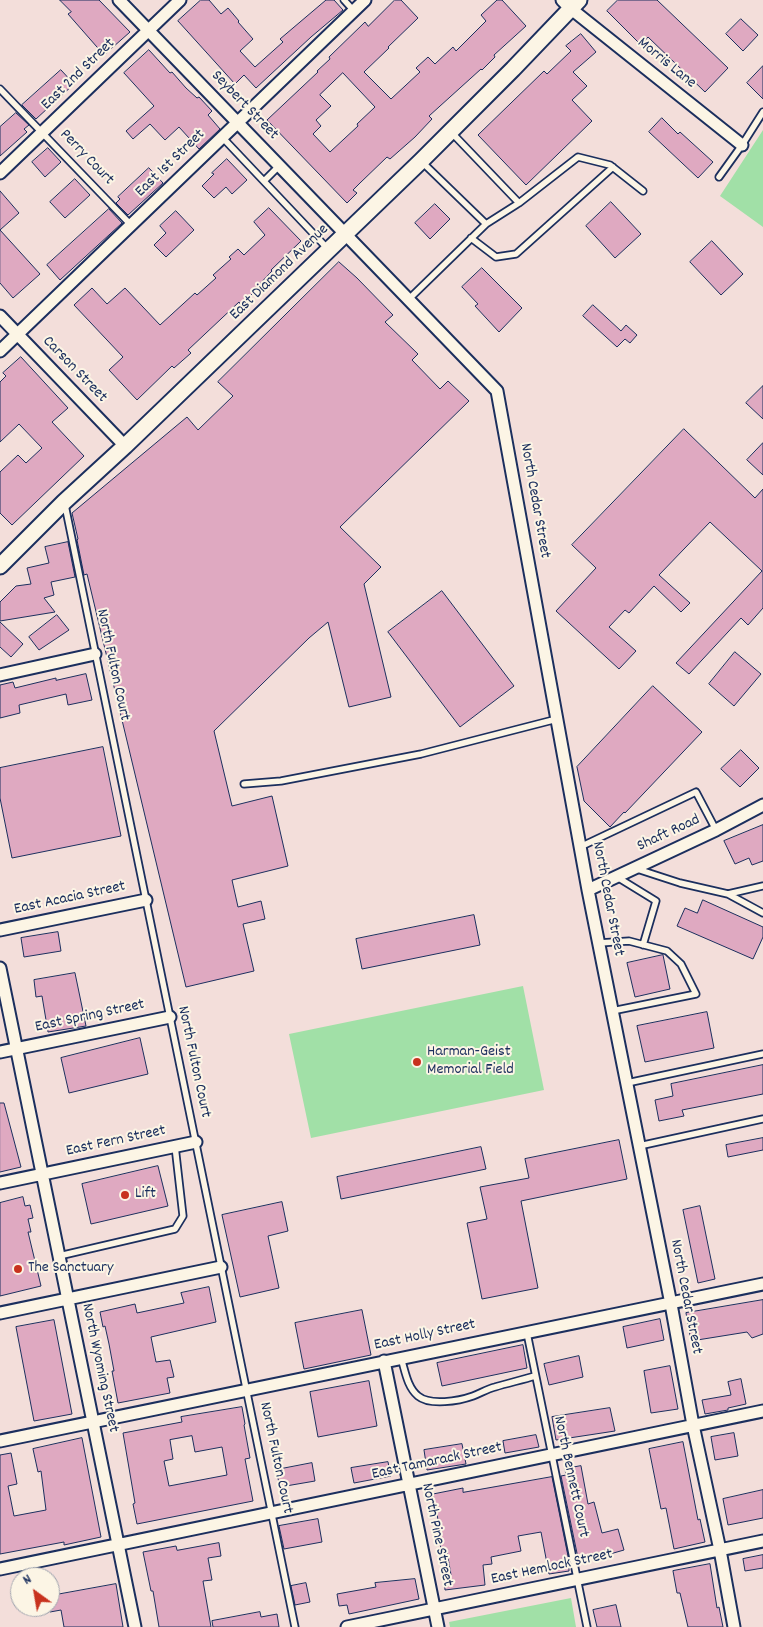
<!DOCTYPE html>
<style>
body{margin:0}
#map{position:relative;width:763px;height:1627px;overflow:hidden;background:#f3deda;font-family:Dekko,sans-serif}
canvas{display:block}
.north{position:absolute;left:10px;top:1567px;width:50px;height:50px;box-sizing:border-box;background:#fcf5e5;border:1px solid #a2a6af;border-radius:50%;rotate:328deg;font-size:14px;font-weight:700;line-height:20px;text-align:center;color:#1b2f5e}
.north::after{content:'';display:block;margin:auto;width:18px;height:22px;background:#c8321e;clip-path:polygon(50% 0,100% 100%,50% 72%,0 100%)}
</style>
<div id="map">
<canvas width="763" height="1627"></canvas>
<div class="north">N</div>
</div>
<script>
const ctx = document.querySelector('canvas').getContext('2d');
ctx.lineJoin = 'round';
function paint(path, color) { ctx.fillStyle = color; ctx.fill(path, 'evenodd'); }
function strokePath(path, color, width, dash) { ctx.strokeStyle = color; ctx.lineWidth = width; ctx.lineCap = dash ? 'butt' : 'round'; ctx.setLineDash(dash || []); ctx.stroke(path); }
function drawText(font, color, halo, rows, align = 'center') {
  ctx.font = font + ' Dekko,sans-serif'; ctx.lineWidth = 4; ctx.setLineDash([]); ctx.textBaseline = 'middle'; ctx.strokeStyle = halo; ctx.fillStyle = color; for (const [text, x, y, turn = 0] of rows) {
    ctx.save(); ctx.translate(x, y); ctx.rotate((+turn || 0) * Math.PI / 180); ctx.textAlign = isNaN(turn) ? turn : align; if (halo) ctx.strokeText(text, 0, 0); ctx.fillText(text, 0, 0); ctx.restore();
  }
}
const green = new Path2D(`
 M763 130V227L720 196Z
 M523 986 544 1090 311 1138 289 1034Z
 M571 1598 576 1627H450L449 1622Z`);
const building = new Path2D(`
 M60 0H99L130 32 104 55 68 14 71 12Z
 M201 0H209L221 14 228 8 239 21 238 22 253 39 240 51 255 67 283 42 280 39 326 0H334L343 10 311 37 256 88 244 75 235 84 178 21Z
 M395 0H401L418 18 388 47 389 48 364 72 391 99 420 72 416 68 428 57 435 64 453 47 456 51 486 21 481 15 497 0H502L526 26 494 55 495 57 482 70 481 69 429 116 432 119 415 137 390 159 387 157 360 183 353 190 357 193 347 203 267 120 318 72 317 71 330 59 329 57 365 22 368 26ZM343 73 375 107 357 124 358 126 330 152 313 134 321 126 316 120 331 106 320 95Z
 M618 0H657L728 68 705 92 648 37 641 45 607 11Z
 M741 19 758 35 743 51 726 34Z
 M581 34 596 52 573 72 587 86 572 100 592 121 526 185 478 135 544 71 547 74 571 51 566 46Z
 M149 50 170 73 172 72 186 88 197 98 199 97 212 111 208 115 220 129 199 149 179 127 165 140 150 124 133 139 126 131 154 106 124 73Z
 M763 66V99L747 83Z
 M61 70 74 84 36 119 22 105Z
 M16 113 29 125 24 129 27 132 0 156V127Z
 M662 118 678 134 680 132 713 162 698 178 649 132Z
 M48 148 61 162 45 177 32 162Z
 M227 159 247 180 232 194 226 187 214 198 202 186 214 174 212 173Z
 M149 168 163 183 128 215 116 203 120 199 118 197Z
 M75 179 90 195 65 218 50 202Z
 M0 191 19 213 0 230 40 274 13 298 0 283Z
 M611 202 641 234 615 258 586 226Z
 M435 204 450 219 430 239 415 223Z
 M269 208 301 241 271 270 272 271 256 288 257 289 241 305 239 302 188 350 191 353 174 368 172 366 137 400 109 370 123 357 74 305 92 288 107 304 125 288 160 325 195 293 197 295 216 278 213 275 231 259 229 257 238 249 244 255 265 235 254 222Z
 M109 209 122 223 60 280 47 265Z
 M176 211 194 230 166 257 154 245 166 233 160 226Z
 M712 241 743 274 721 295 690 262Z
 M339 262 357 278 393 315 385 322 418 354 412 360 440 389 448 381 469 401 340 527 381 567 364 584 391 697 349 707 328 622 309 638 214 731 232 806 272 796 288 866 232 880 238 907 261 901 265 919 243 924 254 971 186 987 87 574 84 575 77 540 78 539 72 513 187 417 198 430 233 396 218 382Z
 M482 268 522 308 499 332 475 306 478 304 462 287Z
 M593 305 621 331 626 325 637 335 630 343 625 339 617 347 583 316Z
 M21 357 68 408 52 422 84 456 12 525 0 513V472L18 455 26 463 42 448 19 424 0 442V382L6 376 3 373Z
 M763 386V419L746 403Z
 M684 429 755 498 763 489V608L748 625 741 618 689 674 676 663 762 571 710 522 659 575 690 603 681 612 654 586 629 613 625 610 609 627 636 651 619 669 556 611 596 568 572 545Z
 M763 443V475L747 460Z
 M68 542 75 577 51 582 54 595 44 598 55 612 0 621V602L16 586 31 584 27 568 49 563 45 547Z
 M442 591 514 686 460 727 388 632Z
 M57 615 69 630 39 650 29 637Z
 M0 622 23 644 11 657 0 647Z
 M735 652 761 674 734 706 709 684Z
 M86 674 92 700 68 705 66 694 19 705 20 713 0 718V685L13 682 15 688 56 678V680Z
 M653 686 702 732 625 813 624 812 610 827 584 801 577 767Z
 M103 747 121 836 12 858 0 798V768Z
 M741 750 759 768 740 787 721 769Z
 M763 825V861L752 865 749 858 735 864 724 841Z
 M703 900 763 927V937L753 959 677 926 685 908 697 913Z
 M474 915 480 945 362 969 356 939Z
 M58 932 61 951 24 957 21 938Z
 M663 955 670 989 635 997 627 963Z
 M75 973 86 1026 48 1032 42 996 36 997 34 980Z
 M707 1012 714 1048 645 1062 637 1026Z
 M140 1038 148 1074 69 1093 61 1058Z
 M763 1065V1094L682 1110 684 1116 659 1121 655 1100 673 1096 671 1084Z
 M0 1103H4L21 1167 0 1172Z
 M763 1138V1150L728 1157 726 1145Z
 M619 1140 627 1179 521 1201 538 1288 482 1299 467 1223 487 1219 480 1187 529 1178 525 1159Z
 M481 1147 486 1169 341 1199 337 1177Z
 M158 1166 168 1206 91 1224 82 1184Z
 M23 1197 25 1206 30 1205 33 1218 28 1219 31 1232H28L41 1286 0 1296V1203Z
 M282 1202 288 1231 268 1236 279 1288 240 1297 222 1215Z
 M700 1206 715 1279 698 1283 683 1210Z
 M209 1287 216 1322 151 1337 156 1362 170 1360 174 1377 167 1378 170 1393 118 1403 112 1371H114L109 1344 105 1326 103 1327 100 1312 135 1304 137 1313 184 1303 181 1293Z
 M763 1300V1334L752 1338 747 1332 691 1341 686 1313Z
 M362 1310 371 1355 304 1369 295 1323Z
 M660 1319 664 1340 627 1348 623 1327Z
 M54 1320 72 1414 34 1421 16 1327Z
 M523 1345 527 1368 442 1386 437 1363Z
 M579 1356 583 1377 549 1385 544 1364Z
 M670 1366 678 1409 651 1413 644 1371Z
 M741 1379 746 1404 728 1408V1410L705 1414 702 1400 731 1395 728 1382Z
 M369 1381 377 1426 318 1437 310 1392Z
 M242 1407 245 1424 244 1425 250 1458 245 1459 253 1501 137 1524 133 1504 135 1503 123 1433 182 1422 181 1417ZM192 1436 195 1452 222 1447 227 1475 169 1486 164 1461 173 1459 170 1440Z
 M610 1408 615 1431 556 1440 552 1417Z
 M734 1433 738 1456 715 1460 711 1437Z
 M536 1435 539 1447 505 1453 503 1441Z
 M82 1438 101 1537 64 1545V1542L0 1554V1455L11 1453 17 1484 8 1486 14 1516 46 1510 41 1471 38 1472 33 1449Z
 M683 1442 698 1520 700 1519 705 1542 674 1549 666 1508 661 1509 649 1449Z
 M462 1444 466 1464 427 1470 424 1450Z
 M388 1462 391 1476 354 1483 351 1468Z
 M312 1463 315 1481 280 1487 276 1470Z
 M581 1466 588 1504 594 1502 602 1533 618 1529 624 1550 610 1554 609 1550 578 1558 561 1476 566 1475 565 1469Z
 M552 1477 569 1561V1571L549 1574 541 1532 518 1536 521 1551 491 1557 492 1564 483 1565 485 1585 445 1590 444 1576 451 1575 447 1552 442 1553 438 1535H441L433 1494 463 1488V1492Z
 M763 1490V1518L728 1525 723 1499Z
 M318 1519 322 1542 284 1549 279 1526Z
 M219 1543 221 1556 208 1558 212 1580 203 1581 211 1627H159L153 1591H151L143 1552 176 1546 177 1550Z
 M763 1555V1568L745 1571 743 1559Z
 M710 1564 717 1608 719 1607 723 1627H688L680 1593H677L673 1571Z
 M415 1579 419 1599 349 1614 347 1605 339 1606 337 1594 376 1587 375 1583Z
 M306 1583 310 1602 295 1605 291 1586Z
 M116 1584 123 1627H64L61 1610 50 1612V1596Z
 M616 1605 621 1627H597L593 1610Z
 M260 1612 261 1617 277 1614 279 1627H213L212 1621Z`);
const service = new Path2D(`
 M344 0 354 11
 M0 89 131 225
 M452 133 519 203
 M222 137 327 248
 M421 161 486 224
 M719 177 742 145 763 112
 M264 181 279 166
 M471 238 496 257 516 254 613 167
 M409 299 486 224 519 203 578 157 610 165 643 191
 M65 505 295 1627
 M244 784 281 781 421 754 557 719
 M580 847 696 792 716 830
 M637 869 680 883 728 894 763 913
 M617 877 656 901 643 945
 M728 894 763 886
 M599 943 629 941 667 951 681 964 696 994 612 1011
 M627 1083 763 1054
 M639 1146 763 1119
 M59 1256 175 1229 183 1216 175 1146
 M527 1333 587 1627
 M401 1358C405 1370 407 1387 418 1396 430 1406 459 1401 473 1396 481 1393 487 1389 495 1387 508 1383 522 1380 535 1376`);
const minor = new Path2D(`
 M119 0 497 391 588 890 671 1304 693 1425 720 1550 734 1627
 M562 0 570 8 742 145
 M0 173 180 0
 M0 316 125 446
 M0 351 365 0
 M0 675 95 654
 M588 890 716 830 763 805
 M0 930 146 900
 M0 968 135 1627
 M0 1052 170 1017
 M0 1183 196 1142
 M0 1313 221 1267
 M384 1361 438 1627
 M0 1441 763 1284
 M0 1569 763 1411
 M347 1627 763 1541`);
const tertiary = new Path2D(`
 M0 566 64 502 125 446 421 161 513 69 579 0`);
const markers = [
 [417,1062,5,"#c8321e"],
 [125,1195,5,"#c8321e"],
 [18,1269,5,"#c8321e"]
];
const streetNames = [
 ["Morris Lane",666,64,39],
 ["East 2nd Street",79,75,-44],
 ["Seybert Street",244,106,46],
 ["Perry Court",86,158,46],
 ["East 1st Street",171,164,-44],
 ["East Diamond Avenue",280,273,-44],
 ["Carson Street",74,370,46],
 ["North Cedar Street",534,501,80],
 ["North Fulton Court",112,665,78],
 ["Shaft Road",669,834,-25],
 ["East Acacia Street",70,899,-12],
 ["North Cedar Street",607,899,79],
 ["East Spring Street",90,1017,-12],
 ["North Fulton Court",193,1062,78],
 ["East Fern Street",116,1142,-12],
 ["North Cedar Street",685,1297,79],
 ["East Holly Street",425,1336,-12],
 ["North Wyoming Street",99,1368,78],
 ["North Fulton Court",275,1458,78],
 ["East Tamarack Street",437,1462,-12],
 ["North Bennett Court",570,1477,78],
 ["North Pine Street",436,1535,78],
 ["East Hemlock Street",552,1568,-12]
];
const poiNames = [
 ["Harman-Geist",427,1053],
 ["Memorial Field",427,1071],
 ["Lift",135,1195],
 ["The Sanctuary",28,1269]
];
paint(green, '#a1e0a7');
paint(building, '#dfa9c1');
strokePath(building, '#1b2f5e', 1);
strokePath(service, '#1b2f5e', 9);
strokePath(minor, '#1b2f5e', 15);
strokePath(tertiary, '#1b2f5e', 19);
strokePath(service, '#fcf5e5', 5.5);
strokePath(minor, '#fcf5e5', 11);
strokePath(tertiary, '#fcf5e5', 15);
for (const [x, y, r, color] of markers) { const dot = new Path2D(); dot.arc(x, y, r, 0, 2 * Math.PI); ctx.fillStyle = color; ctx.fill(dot); strokePath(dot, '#fcf5e5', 2); }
drawText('16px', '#1b2f5e', '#fcf5e5', streetNames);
drawText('16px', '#1b2f5e', '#fcf5e5', poiNames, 'left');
</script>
